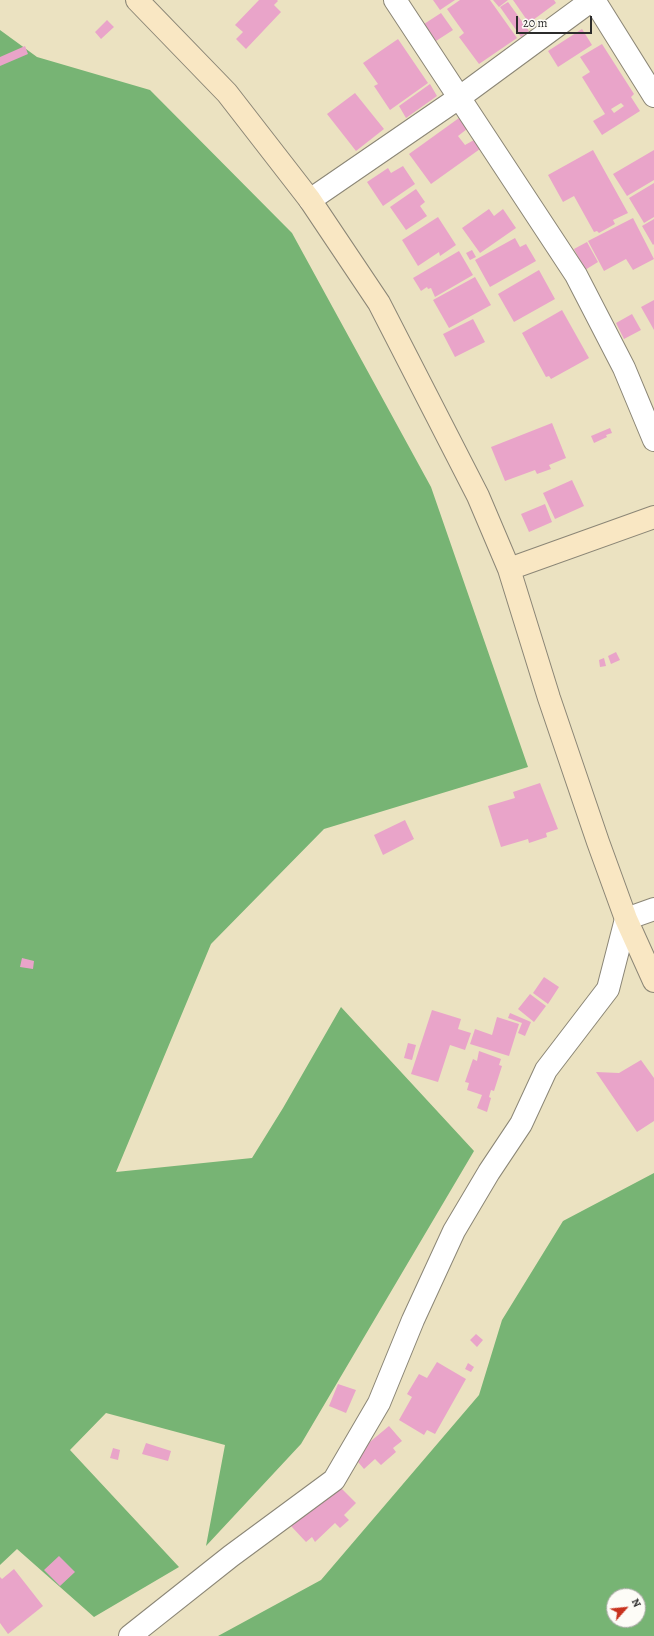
<!DOCTYPE html>
<style>
body{margin:0}
#map{position:relative;width:654px;height:1636px;overflow:hidden;background:#ebe2c1;font-family:Alegreya,serif}
canvas{display:block}
.north{position:absolute;left:606px;top:1588px;width:40px;height:40px;box-sizing:border-box;background:#fdfcf7;border:1px solid #a9a8a5;border-radius:50%;rotate:63deg;font-size:11px;font-weight:700;line-height:16px;text-align:center;color:#2b2b2b}
.north::after{content:'';display:block;margin:auto;width:14px;height:18px;background:#c8321e;clip-path:polygon(50% 0,100% 100%,50% 72%,0 100%)}
.scale{position:absolute;left:516px;top:16px;width:76px;height:18px;box-sizing:border-box;border:2px solid #2b2b2b;border-top:0;padding-left:5px;font-size:12px;line-height:14px;white-space:nowrap;color:#2b2b2b;-webkit-text-stroke:3px #fdfcf7;paint-order:stroke}
</style>
<div id="map">
<canvas width="654" height="1636"></canvas>
<div class="north">N</div>
<div class="scale">20 m</div>
</div>
<script>
const ctx = document.querySelector('canvas').getContext('2d');
ctx.lineJoin = 'round';
function paint(path, color) { ctx.fillStyle = color; ctx.fill(path, 'evenodd'); }
function strokePath(path, color, width, dash) { ctx.strokeStyle = color; ctx.lineWidth = width; ctx.lineCap = dash ? 'butt' : 'round'; ctx.setLineDash(dash || []); ctx.stroke(path); }
const forest = new Path2D(`
 M0 30 37 57 150 90 292 233 431 487 528 767 324 829 211 944 116 1172 252 1158 283 1108 341 1007 474 1151 301 1444 206 1546 225 1445 106 1413 70 1450 179 1567 94 1617 17 1549 0 1565Z
 M654 1173V1636H218L321 1580 479 1395 502 1320 563 1221ZM614 1596H638V1620H614Z`);
const building = new Path2D(`
 M259 0H277L278 1 274 5 281 12 246 49 236 39 243 32 235 25Z
 M433 0H455L440 10Z
 M460 0H490L517 38 479 64 459 37 464 33 447 9Z
 M493 0H508L499 7Z
 M513 0H554L556 3 529 23Z
 M508 2 529 31 521 37 500 7Z
 M441 13 453 30 436 41 424 24Z
 M107 20 114 27 101 39 95 32Z
 M582 29 592 45 558 67 548 51Z
 M398 39 428 83 390 110 374 86 378 84 363 63Z
 M602 44 634 94 631 97 640 111 602 135 593 121 605 114 582 77 590 72 580 57ZM621 103 624 106 614 113 611 109Z
 M25 46 28 54 0 66V57Z
 M430 84 437 96 406 118 399 106Z
 M355 93 384 129 356 151 327 114Z
 M459 118 467 129 458 136 465 145 474 140 480 149 431 184 409 154Z
 M593 150 628 213 613 220 615 224 599 233 597 231 594 232 574 196 563 202 548 175Z
 M654 150V180L627 196 613 174Z
 M403 166 415 184 383 206 367 182 388 168 391 173Z
 M654 183V217L644 223 629 198Z
 M416 189 425 202 420 206 427 216 406 230 390 207Z
 M489 209 494 216 503 209 516 228 480 253 462 228Z
 M438 217 456 245 440 256 439 252 418 266 402 240Z
 M633 218 654 259 633 270 626 259 604 271 588 241Z
 M654 219V244L653 245 642 226Z
 M515 238 520 247 526 244 536 261 490 287 475 260Z
 M587 242 598 262 585 270 574 249Z
 M472 250 476 257 470 260 466 253Z
 M459 251 473 275 435 297 431 288 428 289 427 287 421 291 413 278Z
 M539 270 555 299 514 322 498 294Z
 M475 277 491 305 449 328 433 300Z
 M654 300V330L641 307Z
 M562 310 589 358 551 379 549 376 546 377 522 333Z
 M632 314 641 330 624 339 616 323Z
 M473 319 485 342 455 357 443 334Z
 M552 423 566 458 549 465 551 469 537 474 535 470 505 481 491 447Z
 M610 428 612 433 606 435 607 437 594 443 591 436Z
 M572 480 584 506 555 519 543 493Z
 M545 504 552 522 529 532 521 514Z
 M616 652 620 660 611 664 608 656Z
 M604 658 606 666 600 667 599 660Z
 M540 783 558 829 546 833 547 837 529 843 528 839 501 847 488 806 515 798 513 792Z
 M405 820 414 839 383 855 374 835Z
 M22 958 34 961 33 969 20 967Z
 M544 977 559 987 548 1004 533 993Z
 M530 994 546 1006 534 1022 518 1009Z
 M432 1010 461 1019 458 1029 471 1033 465 1050 450 1045 438 1082 411 1074Z
 M510 1013 531 1022 525 1036 518 1033 522 1023 508 1018Z
 M497 1017 519 1024 509 1056 470 1044 475 1029 492 1035Z
 M408 1043 416 1045 412 1060 404 1058Z
 M479 1051 501 1059 499 1065 502 1066 494 1091 491 1090 489 1097 491 1098 487 1112 477 1108 482 1095 467 1090 469 1083 465 1082 473 1059 477 1061Z
 M641 1060 654 1078V1121L637 1132 596 1072 619 1073Z
 M476 1334 483 1340 477 1347 470 1340Z
 M437 1362 466 1379 435 1434 427 1430 424 1435 399 1420 412 1397 407 1394 419 1374 427 1378Z
 M468 1363 474 1367 471 1372 465 1369Z
 M338 1384 356 1390 346 1413 329 1406Z
 M389 1426 402 1441 393 1448 396 1452 381 1465 375 1459 364 1469 353 1456Z
 M146 1443 171 1451 168 1461 142 1454Z
 M113 1448 120 1450 118 1460 110 1458Z
 M336 1483 356 1503 344 1515 349 1520 340 1528 335 1523 315 1542 312 1537 306 1542 291 1526Z
 M59 1556 75 1572 60 1586 44 1570Z
 M14 1569 43 1606 8 1634 0 1623V1577L2 1579Z`);
const street = new Path2D(`
 M395 0 576 275 624 368 654 440
 M594 0 654 96
 M310 200 460 97 592 0
 M130 1636 231 1556 334 1480 379 1403 413 1320 454 1231 489 1172 521 1124 546 1070 608 989 626 919 654 909`);
const secondary = new Path2D(`
 M137 0 227 93 310 200 379 303 478 496 509 569 549 698 598 842 626 919 654 981
 M509 569 654 517`);
paint(forest, '#77b474');
paint(building, '#e9a4c9');
strokePath(street, '#8b8676', 24);
strokePath(secondary, '#8b8676', 24);
strokePath(street, '#fff', 22);
strokePath(secondary, '#f9e7c3', 22);
</script>
